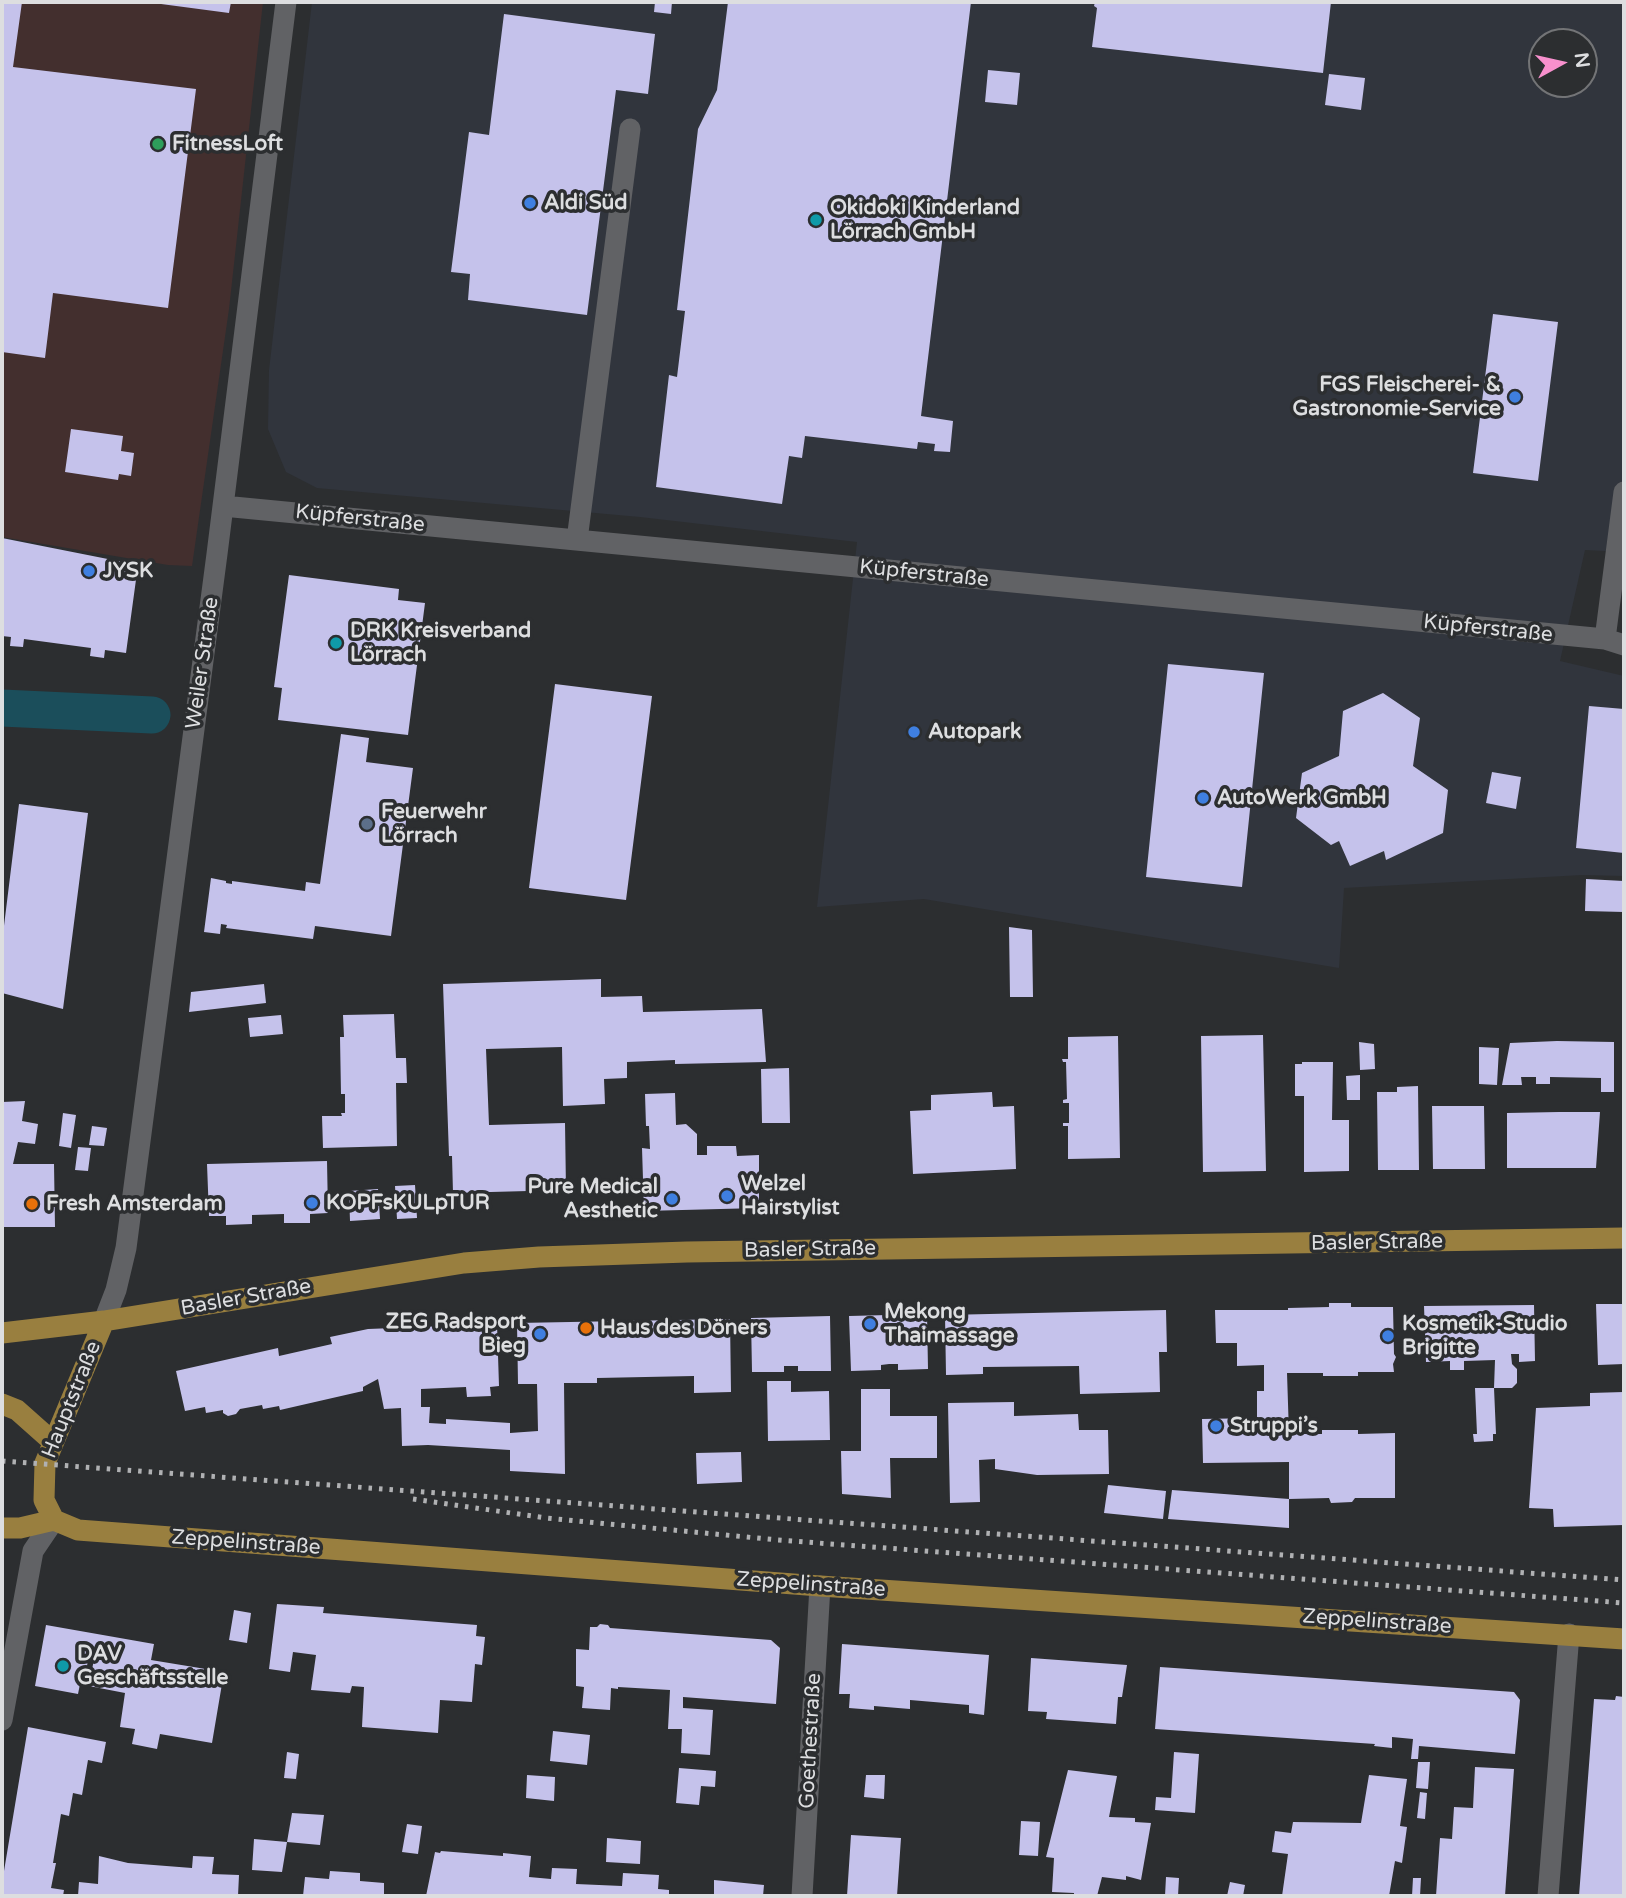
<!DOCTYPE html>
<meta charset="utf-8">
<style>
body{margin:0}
#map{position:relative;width:1626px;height:1898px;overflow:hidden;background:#2c2e30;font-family:"Varela Round",sans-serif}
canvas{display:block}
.frame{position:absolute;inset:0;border:4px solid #dddee0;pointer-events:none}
.north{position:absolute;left:1528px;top:28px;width:70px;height:70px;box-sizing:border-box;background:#2c2e30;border:2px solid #737476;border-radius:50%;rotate:82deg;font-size:19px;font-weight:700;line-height:28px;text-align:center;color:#dddee0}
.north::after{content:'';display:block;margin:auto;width:24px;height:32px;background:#f890cd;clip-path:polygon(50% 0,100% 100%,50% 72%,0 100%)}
</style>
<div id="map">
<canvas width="1626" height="1898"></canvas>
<div class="frame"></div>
<div class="north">N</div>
</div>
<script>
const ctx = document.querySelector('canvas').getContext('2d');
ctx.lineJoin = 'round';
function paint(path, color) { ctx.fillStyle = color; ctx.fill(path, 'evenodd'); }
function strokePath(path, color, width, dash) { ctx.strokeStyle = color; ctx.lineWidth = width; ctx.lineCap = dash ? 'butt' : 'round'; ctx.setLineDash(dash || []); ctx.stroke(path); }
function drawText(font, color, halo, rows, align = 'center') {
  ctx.font = font + ' "Varela Round",sans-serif'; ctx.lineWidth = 7; ctx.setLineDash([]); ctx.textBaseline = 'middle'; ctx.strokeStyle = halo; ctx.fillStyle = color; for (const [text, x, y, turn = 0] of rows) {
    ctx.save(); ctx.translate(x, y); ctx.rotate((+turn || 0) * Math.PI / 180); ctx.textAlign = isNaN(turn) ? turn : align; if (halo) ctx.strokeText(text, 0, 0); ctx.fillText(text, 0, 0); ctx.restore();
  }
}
const built = new Path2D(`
 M312 2H1624V552L1585 550 1560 661 1624 676V876L1582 875 1344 888 1339 968 924 899 817 907 857 542 640 517 317 488 286 472 268 429 269 370ZM1542 42H1584V84H1542Z`);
const industrial = new Path2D(`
 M2 2H263L229 309 192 566 168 565 2 537Z`);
const canal = new Path2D(`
 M2 708 152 715`);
const building = new Path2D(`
 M2 2H22L13 67 196 89 168 308 53 293 45 358 2 352Z
 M146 2H231L229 13Z
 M655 2H672L671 14 654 12Z
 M728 2H971L921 416 953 421 950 452 934 451 935 444 918 442 917 449 805 436 802 458 789 456 782 504 656 487 669 375 677 377 685 311 677 310 698 129 717 90Z
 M1095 2H1331L1323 73 1092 47 1097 8 1094 6Z
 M504 14 655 34 648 94 616 90 587 315 468 300 470 274 451 272 469 132 489 135Z
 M988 70 1020 73 1017 105 985 102Z
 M1329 74 1365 78 1361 110 1325 105Z
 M1493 314 1558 322 1538 481 1473 473Z
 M71 429 123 436 121 451 134 453 131 476 119 474 118 480 65 472Z
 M2 538 138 565 126 653 105 650 104 658 90 656 91 648 24 639 23 647 10 646 11 637 2 636Z
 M289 575 399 589 398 600 425 603 408 735 278 720 282 688 274 687Z
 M1168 664 1264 673 1242 887 1146 877Z
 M555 684 652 696 626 900 529 888Z
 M1383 693 1420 718 1413 766 1448 790 1443 833 1386 860 1384 851 1350 866 1339 841 1331 845 1296 818 1302 773 1339 756 1343 711Z
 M1589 706 1624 709V853L1576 848Z
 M341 734 369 738 366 762 413 768 391 936 315 926 313 939 226 928 227 925 221 924 220 934 204 932 211 878 226 881V883L232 884V881L305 891 306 882 320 884Z
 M1492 772 1521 777 1516 809 1486 803Z
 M19 804 88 813 63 1009 2 993V942Z
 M1586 879 1624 881V912L1585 911Z
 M1009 927 1032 930 1033 997H1010Z
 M601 979V997L642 996 643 1012 762 1009 766 1062 675 1064V1060L627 1062V1078L604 1079 605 1104 563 1106 562 1047 486 1049 489 1125 565 1123 566 1190 453 1193 452 1156H449L443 984Z
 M264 984 266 1003 189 1012 191 992Z
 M394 1014 396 1058H406L407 1083H396L397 1146 323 1148 322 1116H342L341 1113H345V1094H341L340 1037H344L343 1015Z
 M281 1015 283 1034 250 1037 248 1018Z
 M1263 1035 1266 1171 1203 1172 1201 1036Z
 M1118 1036 1120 1158 1068 1159V1126H1063V1123H1069V1103H1063V1100L1067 1099 1066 1062H1063L1062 1059H1068V1037Z
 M1557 1041 1614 1042V1092H1601V1078L1550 1077V1084H1536V1077H1521L1522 1085H1502L1510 1043Z
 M1359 1042 1374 1044 1375 1069 1360 1070Z
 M1479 1047 1499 1048 1497 1085 1479 1084Z
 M1302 1062H1333L1332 1120H1349V1171L1304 1172V1096H1295V1064H1302Z
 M789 1068 790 1123H762L761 1069Z
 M1360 1075V1100H1347L1346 1076Z
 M1418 1086 1419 1170H1378L1377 1092H1397V1087Z
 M992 1092 993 1107 1014 1106 1016 1169 913 1174 910 1111 931 1110V1095Z
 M675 1093 676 1125 686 1124 697 1134V1155H707V1146H736L737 1156 759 1155V1208L644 1211 642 1148 650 1149 649 1126H646L645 1094Z
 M25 1101 22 1121 38 1124 35 1144 18 1142 13 1164H54L55 1227H2V1102Z
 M1432 1106H1484L1485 1169H1433Z
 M1559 1112H1600L1596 1168H1507V1113Z
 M63 1113 76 1115 71 1148 59 1146Z
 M92 1126 107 1128 104 1146 89 1145Z
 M78 1147 91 1148 88 1171 75 1170Z
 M327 1161 328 1213 310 1214V1223H284V1214L252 1215V1224L226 1225V1216H209L207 1164Z
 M415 1185 417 1218 397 1219 395 1186Z
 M378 1189 380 1219 350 1221 349 1191Z
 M1329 1303H1351V1307H1393L1394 1354 1396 1357 1393 1364 1394 1372H1358V1376H1323V1373H1287L1289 1434H1322V1430H1358V1434L1395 1433V1498H1355L1352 1502 1331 1503 1329 1498 1289 1499V1528L1168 1519 1172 1490 1289 1499V1462L1203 1463 1202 1419 1257 1418V1391H1264V1365L1237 1366V1343H1216L1215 1310H1288V1308L1329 1307Z
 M1596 1304H1624V1364L1598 1365Z
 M1534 1305 1535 1361 1519 1362V1354H1511L1512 1364 1517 1369V1383L1512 1388H1494L1495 1360 1464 1361V1370H1450V1361L1426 1362 1424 1306Z
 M1166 1310 1167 1352H1159L1160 1392 1080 1394 1079 1366 983 1367V1374L946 1375 945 1315Z
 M927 1314 928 1369 898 1370V1364H889L881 1365V1370L851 1371 849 1316Z
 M830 1316 831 1371H798V1366H784V1372H752L751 1318Z
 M730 1319 731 1392 694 1393V1376L597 1378V1383H564L565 1474 510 1471V1450L428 1445 402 1446 401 1408 384 1409 378 1379 363 1387V1391L280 1410 279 1406 263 1409 262 1405 240 1409 236 1414 228 1416 223 1413V1410L206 1413 205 1407 185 1411 176 1371 278 1348 279 1356 332 1344 330 1337 368 1329 497 1324 499 1386 490 1387 491 1396 467 1397 466 1387 421 1389V1407H430L429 1423 446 1424V1419L510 1423V1433L538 1431 537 1384H518L517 1323Z
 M767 1381H791V1392L829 1391 830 1440 768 1441Z
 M1475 1388H1494L1496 1434H1493V1441L1474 1442 1473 1434H1477Z
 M861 1389H890V1416H937V1458H890L891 1498 842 1494 841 1451H861Z
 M1624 1392V1525L1554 1527 1553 1509 1529 1508 1536 1408 1590 1406V1393Z
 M1014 1402V1416L1078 1414 1079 1430H1108L1109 1474 1037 1475 995 1469V1459L979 1460 980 1502 950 1503 948 1403Z
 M741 1452 742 1482 697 1484 696 1453Z
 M1108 1485 1166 1491 1163 1519 1104 1513Z
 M277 1604 324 1607 323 1613 477 1625 476 1636 485 1637 482 1665 475 1664 472 1702 440 1700 438 1733 362 1727 364 1687 352 1686 350 1693 311 1690 316 1655 293 1652 290 1672 269 1669Z
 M234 1610 251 1613 247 1643 229 1640Z
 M600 1624 608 1625 610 1628 771 1640 780 1648 776 1704 683 1697V1708L713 1710 710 1755 681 1753 682 1729H668L670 1690 618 1687V1689L611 1688 610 1710 582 1708 584 1687 576 1686V1649L589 1650 590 1627H597Z
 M46 1625 154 1644 151 1660 224 1672 212 1743 160 1734 157 1749 132 1744 135 1729 120 1727 125 1693 89 1686 94 1659 88 1658 86 1675 82 1674 78 1694 35 1686Z
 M842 1644 989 1655 984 1715 969 1713V1705L910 1700V1709L874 1706V1710L849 1708 850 1694H839Z
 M1031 1658 1127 1665 1122 1697H1118L1116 1724 1046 1719 1047 1712 1028 1711Z
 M1160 1667 1514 1692 1520 1700 1515 1754 1419 1746 1418 1759H1411L1413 1739 1392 1737V1748L1374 1746 1375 1744 1155 1729Z
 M1616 1696 1624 1697V1896H1579L1594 1699 1615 1700Z
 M28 1727 106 1742 102 1763 88 1760 82 1795 73 1793 69 1816 61 1814 53 1863H56L51 1888 64 1890 63 1896H2V1883Z
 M553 1731 590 1735 587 1765 550 1761Z
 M287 1752 299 1754 296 1779 284 1778Z
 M1174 1752 1199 1754 1195 1813 1155 1810 1156 1797 1171 1798Z
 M1418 1762H1430L1428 1789 1416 1788Z
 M1475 1767 1514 1769 1505 1896H1436L1440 1838 1452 1839 1454 1807 1473 1808Z
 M679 1768 716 1771 715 1787 701 1786 699 1805 676 1803Z
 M1068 1770 1117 1776 1109 1817 1135 1818V1822L1151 1823 1141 1880 1126 1876V1880L1102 1877 1097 1896H1074V1893L1052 1892 1054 1858 1046 1857Z
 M527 1775 555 1777 554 1801 526 1798Z
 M866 1775H885L884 1799 864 1797Z
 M1369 1775 1407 1779 1400 1826 1407 1827 1402 1863 1395 1861 1389 1896H1282L1288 1854 1272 1852 1275 1831 1291 1833 1293 1822 1361 1823Z
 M1420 1792 1427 1793 1425 1819 1417 1818Z
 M292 1813 324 1815 320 1845 287 1842 282 1872 252 1870 254 1839 287 1842Z
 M1021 1821 1040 1822 1038 1856 1019 1855Z
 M407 1824 422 1826 418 1854 402 1852Z
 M851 1835 901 1838 897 1896H847Z
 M607 1838 641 1841 640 1864 606 1862Z
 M441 1851 503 1856V1853L531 1856 529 1877 551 1879 552 1868 577 1869 576 1884 622 1886 623 1873 659 1875 658 1889 669 1890V1896H426L435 1852 440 1853Z
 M99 1856 128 1863 192 1868 193 1856 214 1857 212 1874 239 1875 238 1896H78L79 1882 98 1884Z
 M330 1871 360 1873V1881L384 1883V1896H303L305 1877 329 1879Z
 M1166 1877 1179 1878 1178 1896H1165Z
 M1413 1878H1421L1420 1896H1412Z
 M714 1880 764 1885 763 1896H714Z
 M1230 1882 1245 1885 1243 1896H1227Z`);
const minor = new Path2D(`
 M223 506 1605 639 1624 645
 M577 540 630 129
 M1605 639 1624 492
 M104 1321 116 1290 126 1248 217 554 286 2
 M2 1720 33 1551 54 1520
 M802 1896 820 1586
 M1548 1896 1569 1634`);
const major = new Path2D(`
 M2 1333 104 1321 464 1263 539 1257 687 1252 1624 1238
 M2 1404 17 1410 53 1442
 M54 1520 44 1500 45 1463 104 1321
 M2 1528H20L54 1520 78 1530 820 1586 1624 1639`);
const rail = new Path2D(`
 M2 1461 1624 1580
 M413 1499 546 1518 778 1540 1624 1603`);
const markers = [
 [158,144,7,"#2e9e5b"],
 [530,203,7,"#3f7fe0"],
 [816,220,7,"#0f9aa8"],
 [1515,397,7,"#3f7fe0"],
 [89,571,7,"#3f7fe0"],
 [336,643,7,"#0f9aa8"],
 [914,732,7,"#3f7fe0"],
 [1203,798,7,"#3f7fe0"],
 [367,824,7,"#5c6f8a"],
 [727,1196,7,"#3f7fe0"],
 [672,1199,7,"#3f7fe0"],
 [312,1203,7,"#3f7fe0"],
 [32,1204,7,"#e8710a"],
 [870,1324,7,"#3f7fe0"],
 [586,1328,7,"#e8710a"],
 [540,1334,7,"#3f7fe0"],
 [1388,1336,7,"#3f7fe0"],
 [1216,1426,7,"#3f7fe0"],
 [63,1666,7,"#0f9aa8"]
];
const poiNames = [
 ["FitnessLoft",172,144],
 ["Aldi Süd",544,203],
 ["Okidoki Kinderland",830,208],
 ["Lörrach GmbH",830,232],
 ["FGS Fleischerei- &",1501,385,"right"],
 ["Gastronomie-Service",1501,409,"right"],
 ["JYSK",103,571],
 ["DRK Kreisverband",350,631],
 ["Lörrach",350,655],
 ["Autopark",928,732],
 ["AutoWerk GmbH",1217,798],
 ["Feuerwehr",381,812],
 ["Lörrach",381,836],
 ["Welzel",741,1184],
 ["Hairstylist",741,1208],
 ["Pure Medical",658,1187,"right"],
 ["Aesthetic",658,1211,"right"],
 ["KOPFsKULpTUR",326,1203],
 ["Fresh Amsterdam",46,1204],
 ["Mekong",884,1312],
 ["Thaimassage",884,1336],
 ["ZEG Radsport",526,1322,"right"],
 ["Bieg",526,1346,"right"],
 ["Kosmetik-Studio",1402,1324],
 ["Brigitte",1402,1348],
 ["Haus des Döners",600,1328],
 ["Struppi’s",1230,1426],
 ["DAV",77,1654],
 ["Geschäftsstelle",77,1678]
];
const streetNames = [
 ["Küpferstraße",360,519,6],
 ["Küpferstraße",924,574,6],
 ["Küpferstraße",1488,629,6],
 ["Weiler Straße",203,663,-82],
 ["Basler Straße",1377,1243,-1],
 ["Basler Straße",810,1250,-1],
 ["Basler Straße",246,1298,-10],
 ["Hauptstraße",72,1400,-68],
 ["Zeppelinstraße",246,1543,4],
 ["Zeppelinstraße",811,1585,4],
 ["Zeppelinstraße",1377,1622,4],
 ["Goethestraße",811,1741,-87]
];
paint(built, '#31353d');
paint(industrial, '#432f2e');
strokePath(canal, '#1b4e5b', 37);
paint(building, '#c5c2eb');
strokePath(minor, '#616265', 21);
strokePath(major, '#997f3f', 21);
strokePath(rail, '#b0b1b3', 5, [3.5, 7]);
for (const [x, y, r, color] of markers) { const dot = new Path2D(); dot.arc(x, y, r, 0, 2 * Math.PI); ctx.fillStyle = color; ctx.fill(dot); strokePath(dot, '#2c2e30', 2.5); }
drawText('bold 21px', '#dddee0', '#2c2e30', poiNames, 'left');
drawText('21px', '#dddee0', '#2c2e30', streetNames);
</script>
